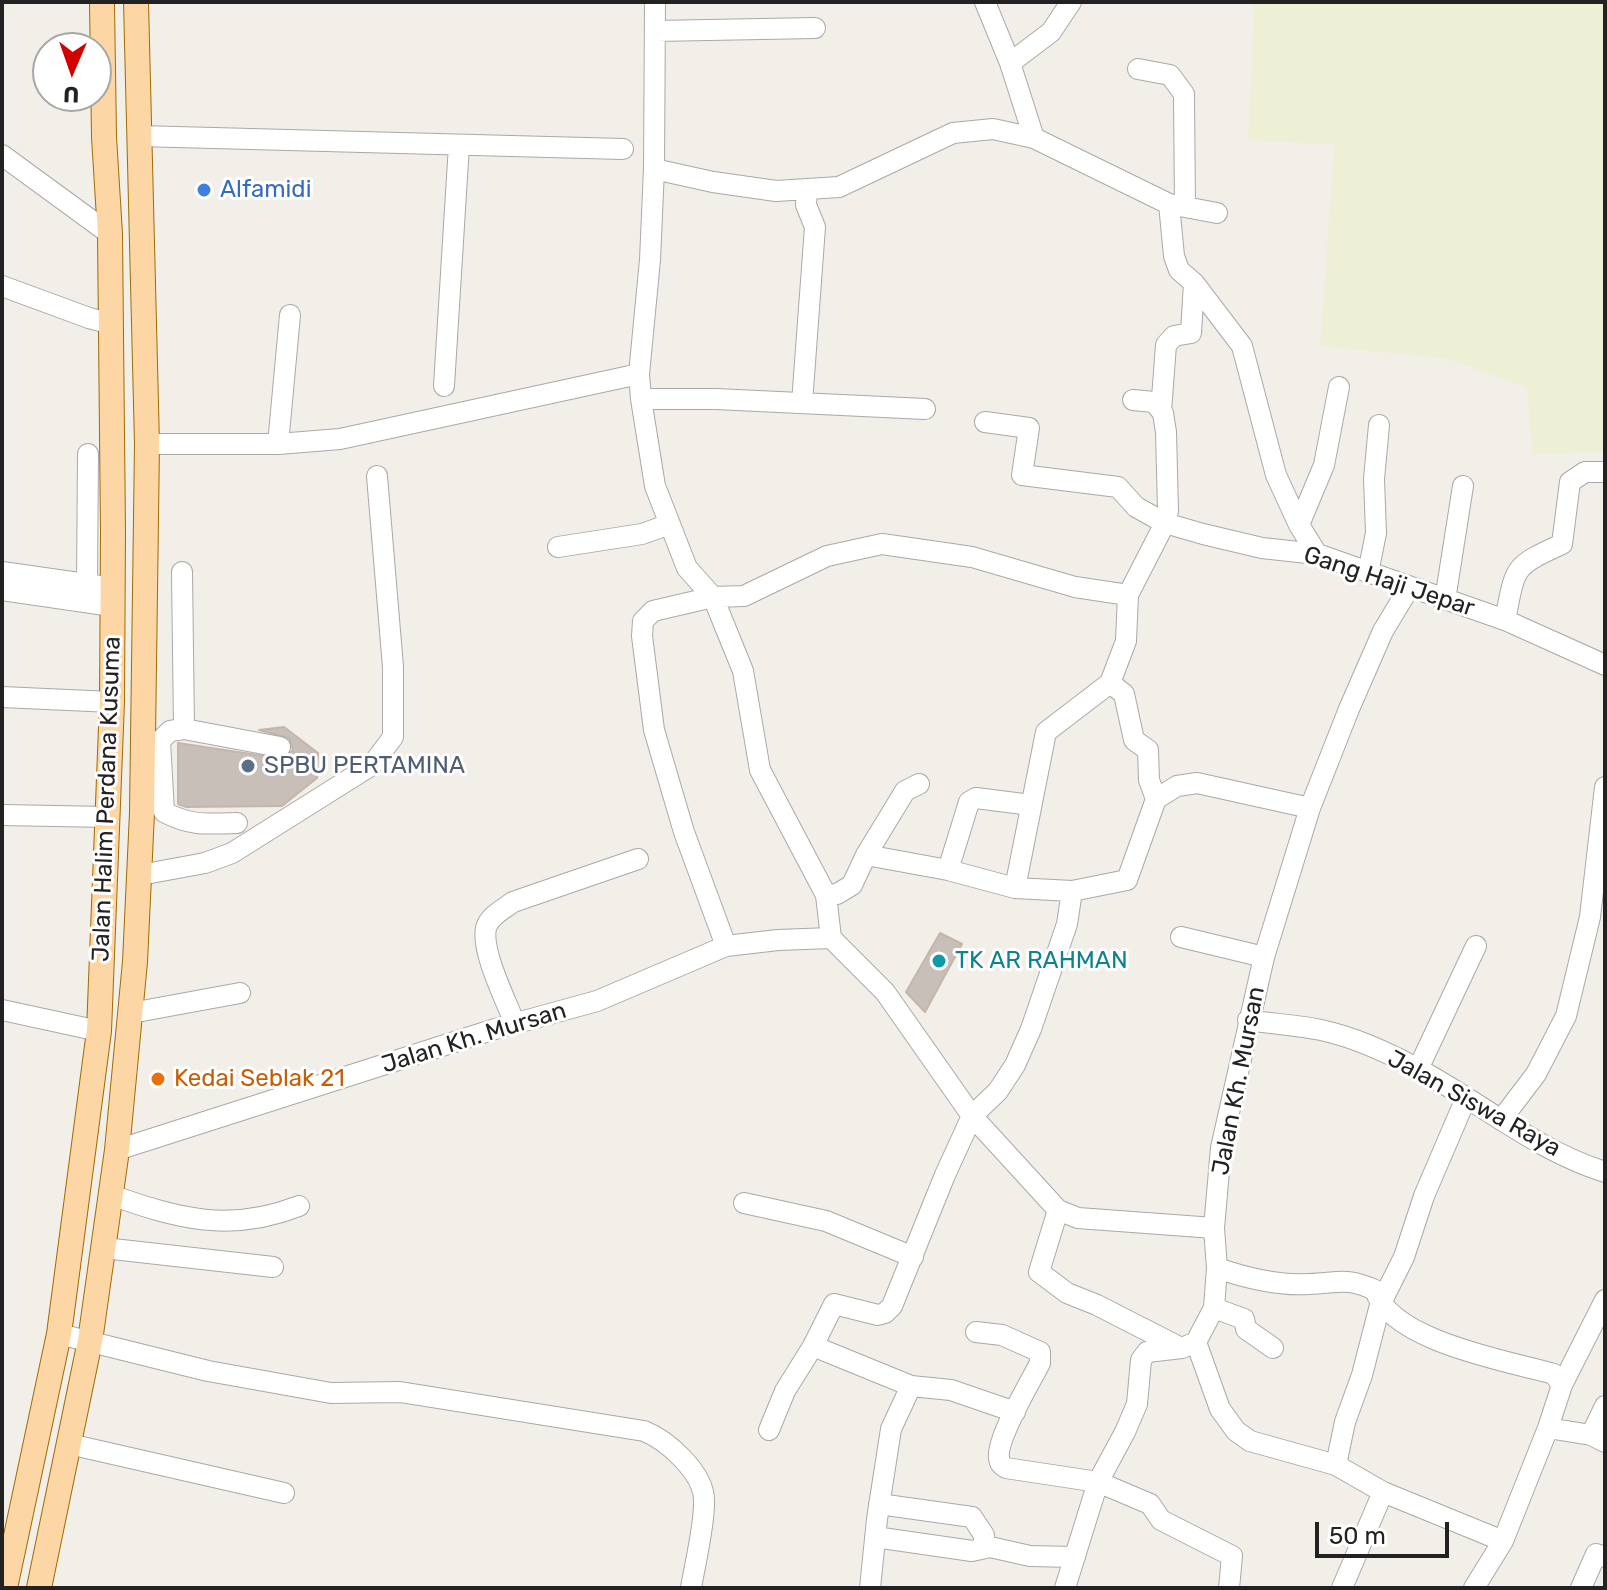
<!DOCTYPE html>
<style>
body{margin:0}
#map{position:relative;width:1607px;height:1590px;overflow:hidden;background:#f2efe9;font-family:Rubik,sans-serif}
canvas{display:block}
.frame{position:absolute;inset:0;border:4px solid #222;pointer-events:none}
.north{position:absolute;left:32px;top:32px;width:80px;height:80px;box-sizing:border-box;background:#fff;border:2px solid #a7a7a7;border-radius:50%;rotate:182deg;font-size:22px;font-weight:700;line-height:32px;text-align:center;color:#222}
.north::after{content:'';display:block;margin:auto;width:28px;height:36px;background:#d40000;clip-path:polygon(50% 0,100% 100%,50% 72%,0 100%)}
.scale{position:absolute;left:1315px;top:1522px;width:134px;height:36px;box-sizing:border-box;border:4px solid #222;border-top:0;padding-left:10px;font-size:24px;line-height:28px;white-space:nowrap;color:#222;-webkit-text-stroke:6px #fff;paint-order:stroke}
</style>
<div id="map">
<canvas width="1607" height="1590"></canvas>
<div class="frame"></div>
<div class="north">U</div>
<div class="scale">50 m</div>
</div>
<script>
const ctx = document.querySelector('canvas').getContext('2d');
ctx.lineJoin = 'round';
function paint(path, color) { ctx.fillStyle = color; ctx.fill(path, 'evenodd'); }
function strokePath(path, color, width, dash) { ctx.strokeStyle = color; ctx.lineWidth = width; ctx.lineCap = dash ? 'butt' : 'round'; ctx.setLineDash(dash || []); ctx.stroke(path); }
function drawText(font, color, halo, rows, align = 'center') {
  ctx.font = font + ' Rubik,sans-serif'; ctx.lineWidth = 6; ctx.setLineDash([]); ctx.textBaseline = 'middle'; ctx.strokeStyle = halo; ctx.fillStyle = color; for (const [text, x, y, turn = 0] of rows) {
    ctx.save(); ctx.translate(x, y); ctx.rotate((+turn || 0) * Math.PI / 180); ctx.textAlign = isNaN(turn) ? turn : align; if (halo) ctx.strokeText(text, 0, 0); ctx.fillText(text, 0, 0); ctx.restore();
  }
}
const farmland = new Path2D(`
 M1254 2H1605V451L1532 455 1527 388 1448 359 1320 346 1334 145 1248 140Z`);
const building = new Path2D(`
 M284 727 318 753 317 778 282 806 186 807 178 804V743L284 759 293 750 289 738 259 730Z
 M940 933 962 944 925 1012 906 992Z`);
const minor = new Path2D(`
 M655 2 654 169 650 260 639 374 641 399 655 486 687 568 713 597 743 671 760 770 826 895 831 938 885 992 972 1116 1058 1210 1078 1218 1214 1228
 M985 2 1010 63 1034 138
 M655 31 815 28
 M1010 63 1051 32 1071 2
 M1138 69 1170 75 1184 94 1185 207
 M139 136 623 149
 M2 155 110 234
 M654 169 713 182 776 191 839 187 953 133 993 129 1034 138 1169 204 1217 213
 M1169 204 1174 256 1179 270 1194 283 1242 346 1276 475 1299 525 1317 554
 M2 286 89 318 112 324
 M444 386 459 145
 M641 399H716L925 409
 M802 403 815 227 806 205 807 189
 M1161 411 1166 345 1174 336 1191 333 1194 283
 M985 422 1029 428 1022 475 1118 487 1136 507 1165 523 1203 534 1262 548 1317 554 1505 620 1605 665
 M147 444H278L340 439 639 374
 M278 444 290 315
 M1299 525 1324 465 1339 387
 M558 547 642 534 670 524
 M2 572 100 586
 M182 572 184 729
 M1368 573 1376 533 1374 479 1379 425
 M87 584 88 454
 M2 590 112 606
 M1445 600 1463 486
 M1505 620C1516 566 1512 567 1562 544L1570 482 1585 472H1605
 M2 697 112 702
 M1156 799 1177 786 1197 783 1310 808
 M2 815 108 817
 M237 823C206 824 191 826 164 812L160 741 170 731 184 729 280 747
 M866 855 948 870 1015 888 1072 891 1127 880 1156 799 1149 780 1148 750 1134 740 1124 694 1110 683
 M948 870 969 802 976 798 1031 805
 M140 875 205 863 232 853 372 765 393 737V667L377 476
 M1015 888 1046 732 1110 683 1126 641 1128 595
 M826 895 837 894 852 885 866 855 905 791 919 784
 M1181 937 1264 957
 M726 946 684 832 654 730 642 636 643 621 653 611 713 597 744 596 827 556 882 544 972 557 1075 587 1128 595 1165 523 1168 511 1166 432 1163 413 1154 402 1133 400
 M2 1010 99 1031
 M131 1013 240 993
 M1248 1020C1272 1024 1297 1025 1321 1030 1353 1037 1389 1053 1418 1069 1480 1102 1537 1151 1605 1172
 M515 1024C506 1000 481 952 486 928 489 916 504 909 513 902L638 859
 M1418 1069 1476 946
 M1501 1120 1536 1074 1566 1016 1590 917 1605 787
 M117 1150 495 1029 597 1001 726 946 778 940 831 938
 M111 1195C179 1219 230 1233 299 1206
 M744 1203 826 1221 913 1257
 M1058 1210 1039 1272 1067 1293 1097 1305 1179 1347
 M104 1248 273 1267
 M1217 1268C1246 1278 1278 1286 1309 1284 1339 1283 1346 1277 1375 1290 1391 1341 1507 1361 1554 1374L1562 1385
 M1214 1308 1244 1319 1246 1329 1273 1348
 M976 1332 1002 1335 1040 1352V1363C1030 1383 996 1439 999 1458 1000 1465 1001 1464 1006 1468L1098 1482 1150 1504 1161 1520 1232 1556 1229 1588
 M59 1334 208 1371 331 1393 400 1392 644 1431C667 1440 704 1473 704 1500 705 1523 695 1564 691 1588
 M1196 1342 1220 1409 1236 1431 1250 1441 1336 1465 1383 1492 1503 1541
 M911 1386 951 1390 1015 1412
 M1548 1428 1591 1435 1605 1442
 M769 1430 785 1391 813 1346
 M1591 1435 1605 1406
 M69 1444 284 1493
 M1336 1465 1345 1422 1362 1375 1380 1305 1404 1257 1424 1196 1466 1098
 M879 1504 972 1517 984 1535V1548
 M875 1537 972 1551 990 1547 1030 1556 1075 1557
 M870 1588 877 1519 891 1429 911 1386 813 1346 834 1304 878 1315 885 1313 892 1306 945 1175 972 1116 998 1091 1015 1065 1031 1029 1067 924 1072 891
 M1065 1588 1098 1482 1125 1432 1137 1404 1141 1360 1147 1352 1182 1348 1196 1342 1214 1308 1217 1268 1214 1228 1221 1148 1264 957 1310 808 1349 709 1383 631 1409 588
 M1342 1588 1383 1492
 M1474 1588 1503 1541 1548 1428 1562 1385 1605 1300
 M1581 1588 1596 1554 1605 1557`);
const major = new Path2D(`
 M5 1588 59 1334 99 1031 112 702 113 532 110 234 104 137 102 2
 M39 1588 90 1341 117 1150 135 962 142 813 147 444 136 2`);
const markers = [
 [204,190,8,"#3f7fe0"],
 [248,766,8,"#5c6f8a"],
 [939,961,8,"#0f9aa8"],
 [158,1079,8,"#e8710a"]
];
const shopNames = [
 ["Alfamidi",220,190]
];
const streetNames = [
 ["Gang Haji Jepar",1389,582,18],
 ["Jalan Halim Perdana Kusuma",107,799,-88],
 ["Jalan Kh. Mursan",474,1038,-17],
 ["Jalan Kh. Mursan",1239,1081,-79],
 ["Jalan Siswa Raya",1474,1104,29]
];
const serviceNames = [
 ["SPBU PERTAMINA",264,766]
];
const cultureNames = [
 ["TK AR RAHMAN",955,961]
];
const foodNames = [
 ["Kedai Seblak 21",174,1079]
];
paint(farmland, '#eef0d5');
paint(building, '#c7bfb8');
strokePath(building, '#c4b6ab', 2);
strokePath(minor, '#a9a9a9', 22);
strokePath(major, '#a06b00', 26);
strokePath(minor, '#fff', 20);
strokePath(major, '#fcd6a4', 24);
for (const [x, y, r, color] of markers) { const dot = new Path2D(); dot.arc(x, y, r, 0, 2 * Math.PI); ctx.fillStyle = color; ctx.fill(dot); strokePath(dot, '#fff', 3); }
drawText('24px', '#366cbe', '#fff', shopNames, 'left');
drawText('24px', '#222', '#fff', streetNames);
drawText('24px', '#4e5e75', '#fff', serviceNames, 'left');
drawText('24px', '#0d838f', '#fff', cultureNames, 'left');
drawText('24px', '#c56008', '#fff', foodNames, 'left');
</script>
